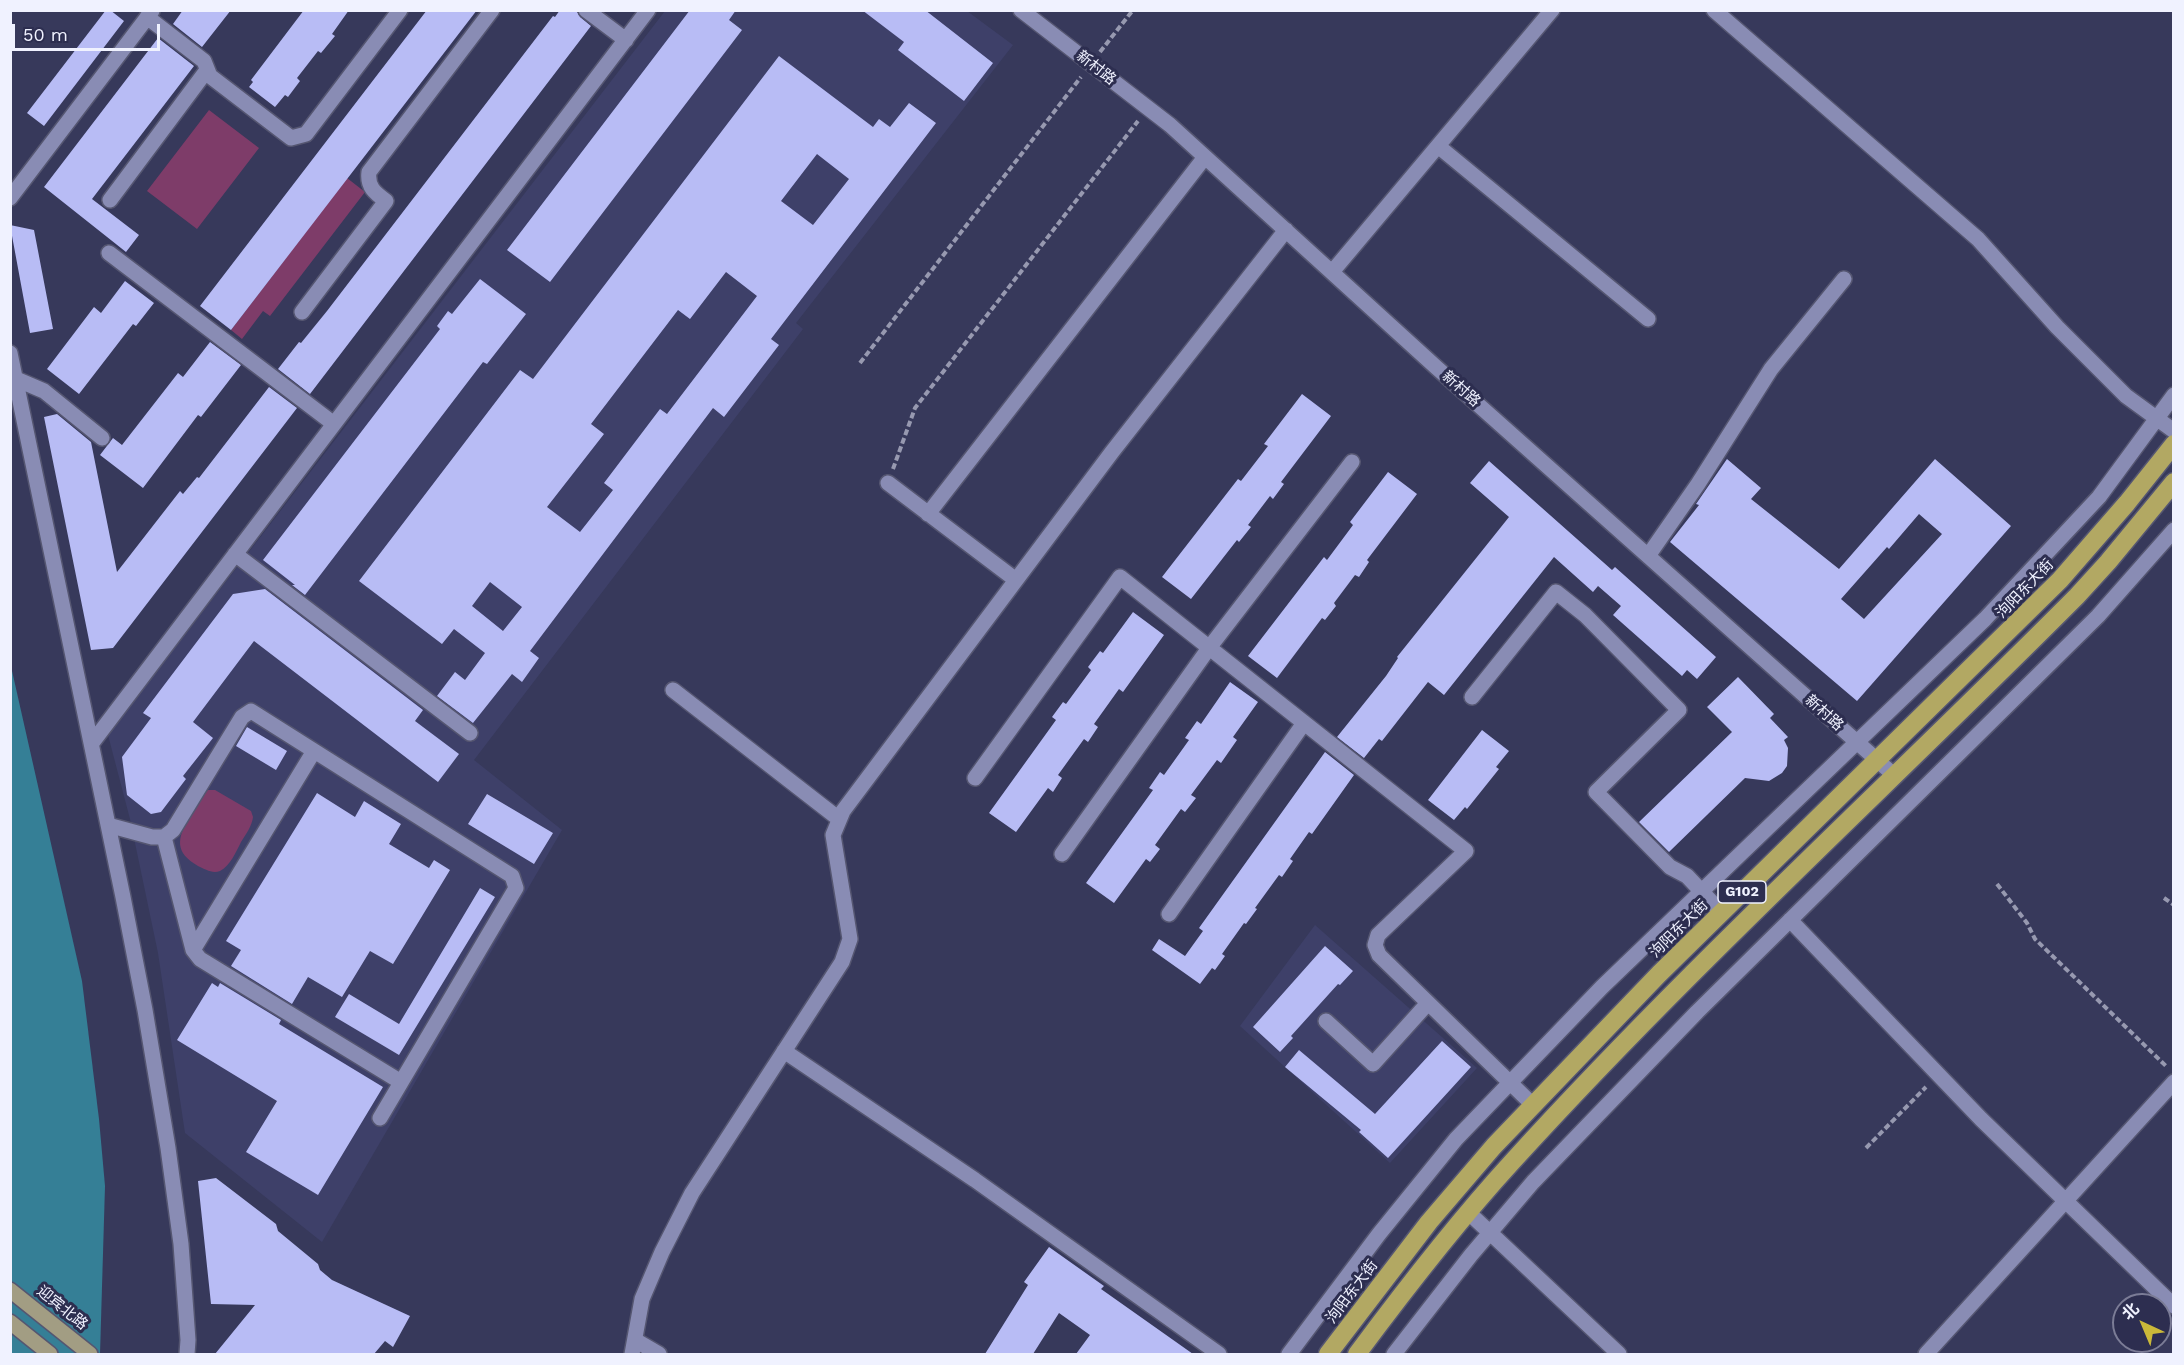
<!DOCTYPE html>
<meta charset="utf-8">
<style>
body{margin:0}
#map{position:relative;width:2184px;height:1365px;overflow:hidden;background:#37395b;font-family:"Work Sans","Noto Sans SC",sans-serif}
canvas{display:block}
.frame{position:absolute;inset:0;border:12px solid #f0f2ff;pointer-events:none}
.north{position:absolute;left:2112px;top:1293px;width:60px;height:60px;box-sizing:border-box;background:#2d2e50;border:2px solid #7b7c96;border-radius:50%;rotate:316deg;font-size:16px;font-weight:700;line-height:24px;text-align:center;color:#f0f2ff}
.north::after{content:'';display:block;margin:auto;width:21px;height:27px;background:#cbb939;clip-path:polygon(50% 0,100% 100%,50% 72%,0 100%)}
.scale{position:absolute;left:12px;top:24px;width:148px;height:27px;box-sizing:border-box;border:3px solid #f0f2ff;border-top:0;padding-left:8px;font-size:18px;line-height:21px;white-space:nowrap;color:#f0f2ff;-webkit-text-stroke:4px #2d2e50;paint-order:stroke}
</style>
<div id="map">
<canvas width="2184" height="1365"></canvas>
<div class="frame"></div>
<div class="north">北</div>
<div class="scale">50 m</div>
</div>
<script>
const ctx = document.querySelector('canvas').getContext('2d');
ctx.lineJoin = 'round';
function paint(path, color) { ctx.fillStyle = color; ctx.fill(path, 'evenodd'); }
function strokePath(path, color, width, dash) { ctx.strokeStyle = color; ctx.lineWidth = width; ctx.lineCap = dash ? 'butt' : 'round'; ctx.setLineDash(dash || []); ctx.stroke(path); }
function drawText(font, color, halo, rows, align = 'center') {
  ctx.font = font + ' "Work Sans","Noto Sans SC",sans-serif'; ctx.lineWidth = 6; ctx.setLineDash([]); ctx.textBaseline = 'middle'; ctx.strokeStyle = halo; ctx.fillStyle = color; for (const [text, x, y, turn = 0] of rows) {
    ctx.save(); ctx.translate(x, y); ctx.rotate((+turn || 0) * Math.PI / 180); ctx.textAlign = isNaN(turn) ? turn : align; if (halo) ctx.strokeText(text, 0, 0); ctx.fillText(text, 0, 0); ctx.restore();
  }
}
const built = new Path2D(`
 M665 11H967L1013 45 796 323 803 329 474 760 562 830 322 1242 185 1133 158 953 130 819 108 735Z
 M1315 925 1477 1068 1390 1163 1240 1026Z`);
const green = new Path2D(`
 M209 110 259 148 197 229 147 191Z
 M347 178 365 192 270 316 263 311 242 339 231 330Z
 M208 790H215L251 811 253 817C252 826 246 834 241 842 236 852 230 866 220 871 212 874 205 869 198 866 174 852 177 838 190 817 195 807 200 798 208 790Z`);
const water = new Path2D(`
 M10 662 82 981 99 1119 105 1186 100 1354H11Z`);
const building = new Path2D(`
 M106 10H110L124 21 44 126 27 113Z
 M183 10H231L202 47 173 24Z
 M304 10H349L332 34 335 36 321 53 318 51 297 78 300 81 288 97 285 95 275 107 249 87 253 82 251 80Z
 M427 10H477L231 330 200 306Z
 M560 10H576L580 17 591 26 310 394 278 369 299 342 301 343 327 311 553 16 555 17Z
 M690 10H736L729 20 742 30 550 282 507 250Z
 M862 10H925L993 63 964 101 898 50 904 42Z
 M158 38 194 66 92 199 139 235 126 252 44 187Z
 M779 56 873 127 879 119 890 127 909 103 936 123 771 339 779 345 724 417 713 408 530 651 539 658 522 682 512 674 473 723 437 696 455 672 465 680 485 653 454 629 442 644 359 581 520 370 533 379ZM817 154 849 179 813 225 781 201ZM726 272 757 296 667 414 660 409 604 483 613 490 580 532 547 507 604 434 591 424 678 310 690 319ZM490 582 522 607 503 631 472 606Z
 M10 225 34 230 53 329 30 333Z
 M480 279 526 314 487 364 483 362 305 595 292 585H295L263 560 440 329 437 326 448 311 452 314Z
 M125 281 154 303 136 326 133 324 79 394 47 369 94 307 101 313Z
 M210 342 241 365 201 417 198 415 143 488 100 455 113 438 122 445 178 373 183 377Z
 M269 387 297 408 113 648 91 650 44 417 57 414 91 442 117 572 180 491 183 494 197 477 199 478Z
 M1302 394 1331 416 1281 482 1284 484 1273 499 1270 496 1248 525 1251 527 1239 542 1237 540 1191 599 1162 577 1238 479 1241 481 1268 446 1264 444Z
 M1727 459 1761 488 1751 499 1839 569 1935 459 2011 526 1857 701 1670 542 1699 505 1696 504ZM1919 514 1942 534 1864 619 1841 599 1887 547 1889 549Z
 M1489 461 1612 570 1615 567 1716 657 1697 679 1687 670 1682 676 1613 615 1621 606 1598 586 1593 592 1554 557 1444 695 1428 682 1382 741 1379 739 1364 758 1337 737 1386 676 1398 658 1397 657 1509 517 1470 483Z
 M1388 472 1417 494 1367 560 1369 562 1359 577 1355 575 1334 603 1336 606 1325 620 1322 618 1277 678 1248 656 1324 557 1327 560 1353 525 1350 522Z
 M265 589 423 710 415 721 459 754 438 782 254 641 193 722 213 738 183 776 186 779 161 812 151 814 127 795 122 757 151 718 143 713 233 594Z
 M1133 612 1164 635 1123 692 1119 689 1094 724 1098 727 1088 742 1084 739 1058 775 1062 778 1053 792 1048 788 1016 832 989 813 1056 720 1052 717 1063 702 1066 704 1091 670 1088 667 1100 651 1103 653Z
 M1738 677 1774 714 1770 718 1788 737 1784 740 1788 748 1787 766 1782 773 1769 781 1745 778 1669 852 1639 822 1732 732 1707 707Z
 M1230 682 1258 702 1233 737 1237 740 1221 763 1217 760 1191 795 1196 798 1185 812 1181 809 1155 845 1160 849 1150 862 1146 859 1114 903 1086 883 1153 790 1149 788 1160 772 1164 775 1189 740 1185 738 1197 721 1201 724Z
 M247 727 287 751 276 770 236 746Z
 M1482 730 1509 751 1496 767 1499 769 1467 809 1465 807 1454 820 1428 800Z
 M1325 752 1354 775 1312 834 1309 832 1290 859 1293 861 1282 877 1279 875 1255 908 1257 909 1246 924 1244 923 1222 954 1225 956 1215 970 1212 968 1200 984 1152 950 1159 939 1185 956 1203 931 1199 928Z
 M317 793 355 817 364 801 401 824 389 844 429 868 434 860 450 870 393 964 370 951 342 997 308 977 292 1004 231 966 241 950 226 941Z
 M487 794 553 833 534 864 468 824Z
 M480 888 495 897 399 1055 335 1017 349 994 399 1024Z
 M1325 946 1353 971 1340 985 1338 984 1291 1036 1293 1038 1280 1052 1253 1027Z
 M212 983 218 987 220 983 281 1020 279 1024 383 1087 318 1195 246 1152 277 1101 177 1040Z
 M1442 1041 1471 1067 1388 1158 1359 1132 1361 1130 1285 1067 1299 1050 1375 1114Z
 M216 1178 276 1224 278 1231 318 1264 320 1270 332 1280 410 1316 393 1347 385 1341 374 1354H215L255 1305 211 1304 198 1181Z
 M1049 1247 1104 1286 1101 1289 1193 1354H1076L1090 1335 1059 1313 1033 1354H985L1028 1285 1024 1282Z`);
const path = new Path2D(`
 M1100 52 1133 10
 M860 363 1081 77
 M893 469 915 408 1138 121
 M1997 884 2027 923 2035 939 2167 1067
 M2164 898 2174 905
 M1866 1148 1926 1087`);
const minor = new Path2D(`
 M586 10 626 40
 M1021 10 1170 125 1437 368 1895 776
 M1714 10 1978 239 2057 327 2126 396 2174 431
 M147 17 204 61 210 76 291 138 306 134 400 10
 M1438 146 1648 319
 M10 198 152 11
 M110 200 207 70
 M109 253 334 424
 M1332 272 1552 10
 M302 312 386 201C375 193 367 187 369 172L492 10
 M10 353 123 897 145 1010 168 1148 181 1244 188 1340 187 1354
 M16 379 44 391 102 438
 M888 483 1016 580
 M928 514 1205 157
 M235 554 470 733
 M1648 556 1698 484 1771 369 1844 279
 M673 690 839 819
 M1472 697 1556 592 1585 615 1679 710 1596 792 1670 867 1687 876 1721 912
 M92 743 648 10
 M975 778 1120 577 1466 851 1378 935 1375 945 1379 955 1533 1105
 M108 825 152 837H164L173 830 242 717 251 711 512 876 516 888 380 1118
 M164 837 193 950 200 959 401 1082
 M1062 854 1209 648 1352 462
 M1169 914 1304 723
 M1790 920 1981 1119 2174 1306
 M193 950 314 751
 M1326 1021 1373 1064 1428 1003
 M784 1051 975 1180 1219 1354
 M1468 1212 1619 1354
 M635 1340 659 1354
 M632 1354 642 1299 662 1252 692 1193 842 962 850 939 833 835 843 811 1112 452 1286 230
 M1289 1354 1379 1234 1456 1139 1602 987 1985 619 2099 497 2174 395
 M1394 1354 1471 1255 1533 1182 1697 1012 2098 616 2174 530
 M1926 1354 2174 1082`);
const major = new Path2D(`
 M10 1290 90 1354
 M10 1322 50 1354`);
const highway = new Path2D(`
 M1328 1354 1429 1222 1494 1146 1659 974 2060 580 2127 503 2174 444
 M1357 1354C1406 1288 1457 1222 1512 1162 1691 965 1889 785 2077 596L2108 562 2174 482`);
const shields = [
 [1742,892,48]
];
const shieldNames = [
 ["G102",1742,892]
];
const streetNames = [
 ["新村路",1096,68,38],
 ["新村路",1461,389,42],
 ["泃阳东大街",2025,589,-46],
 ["新村路",1824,713,42],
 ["泃阳东大街",1679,929,-45],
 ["泃阳东大街",1352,1292,-53],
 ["迎宾北路",62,1308,39]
];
paint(built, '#3e4069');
paint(green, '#7e3c69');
paint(water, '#357f96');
paint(building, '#b8bcf5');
strokePath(minor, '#555671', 18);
strokePath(major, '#555671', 18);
strokePath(highway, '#555671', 21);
strokePath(path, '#9799b0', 4, [6, 3]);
strokePath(minor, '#898cb4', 15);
strokePath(major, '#a29d83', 15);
strokePath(highway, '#b2a863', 18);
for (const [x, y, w] of shields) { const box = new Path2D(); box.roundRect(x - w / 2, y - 11, w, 22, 4.5); ctx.fillStyle = '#2d2e50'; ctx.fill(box); strokePath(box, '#f0f2ff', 1.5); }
drawText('bold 14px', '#f0f2ff', null, shieldNames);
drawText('15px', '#f0f2ff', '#2d2e50', streetNames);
</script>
